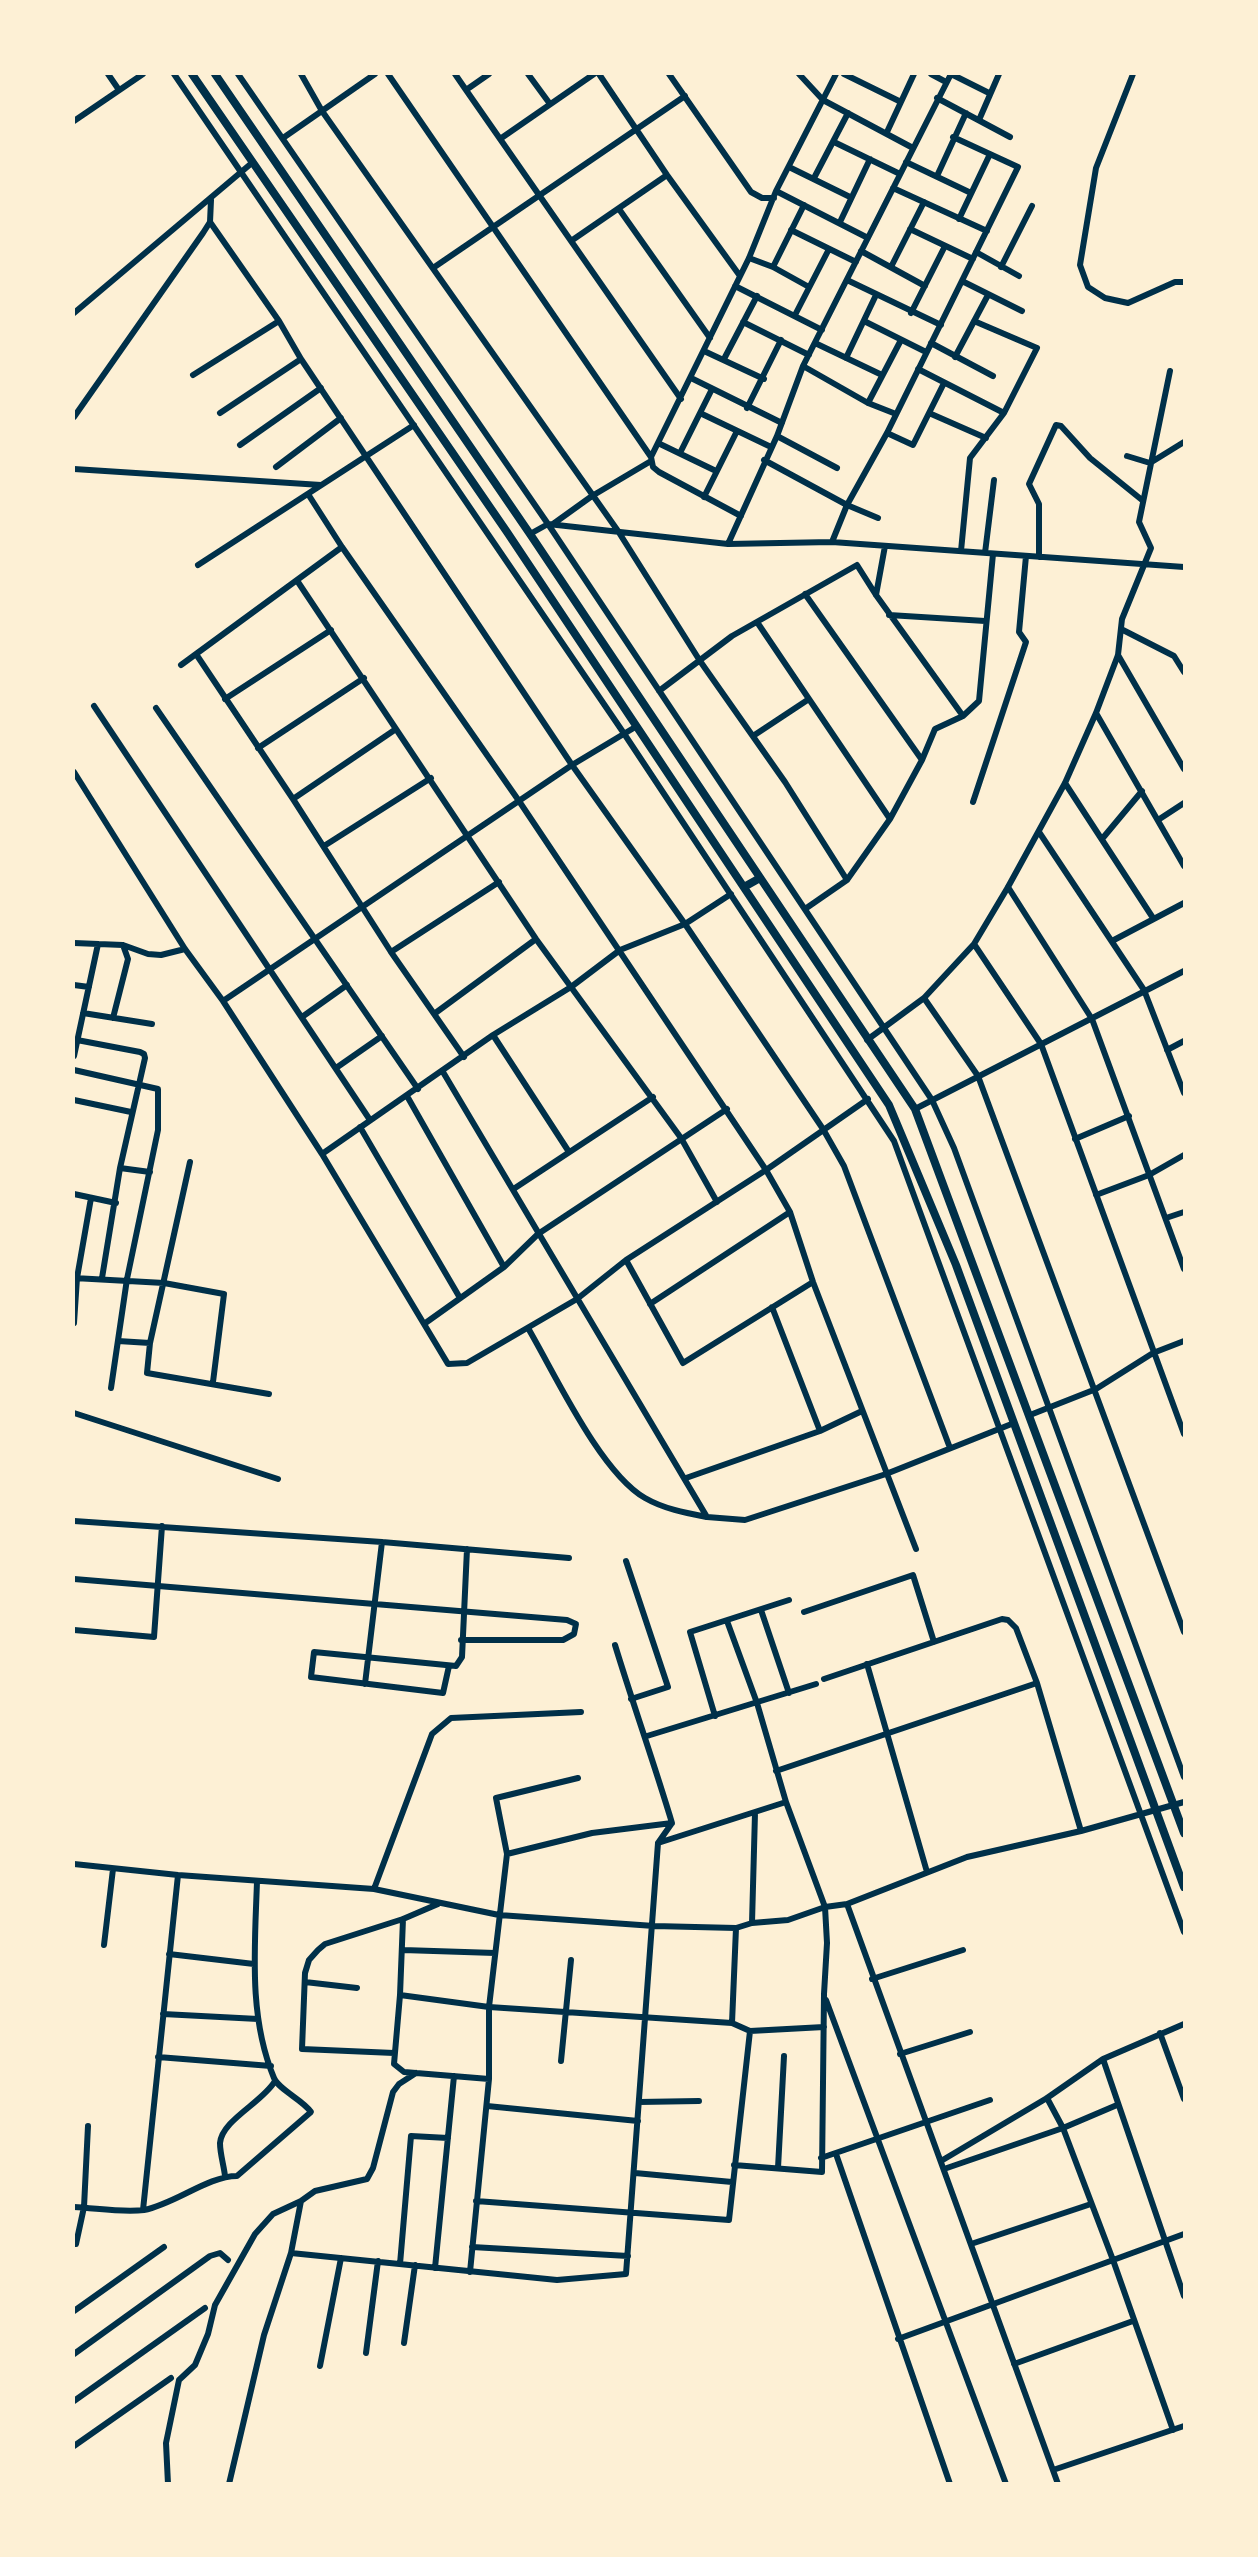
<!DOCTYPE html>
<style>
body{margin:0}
#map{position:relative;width:1258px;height:2557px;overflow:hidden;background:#fdf0d5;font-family:Georgia,serif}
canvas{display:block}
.frame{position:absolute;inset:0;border:75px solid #fdf0d5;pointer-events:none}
</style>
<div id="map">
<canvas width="1258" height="2557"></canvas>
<div class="frame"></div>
</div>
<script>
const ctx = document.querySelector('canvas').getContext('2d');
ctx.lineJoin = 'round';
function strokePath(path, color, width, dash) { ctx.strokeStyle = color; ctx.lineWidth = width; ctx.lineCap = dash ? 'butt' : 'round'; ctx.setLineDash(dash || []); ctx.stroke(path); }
const minor = new Path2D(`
 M108 74 119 90
 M174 74 623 732 894 1141 1184 1932
 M238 74 548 524 932 1100 954 1148 1184 1777
 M301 74 322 111 618 531 700 661 785 782 847 880
 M388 74 651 457
 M455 74 466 90 489 74
 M528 74 550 104
 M599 74 667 175 740 276
 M669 74 751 192 762 198H774
 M799 74 823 100 913 148
 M844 74 901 102
 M931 74 946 82
 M951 74 989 93
 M1133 74 1096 168 1080 265 1088 287 1105 298 1128 303 1175 282H1184
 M466 90 681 399
 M937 98 1010 137
 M979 120 999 74
 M74 121 143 74
 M887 132 914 74
 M283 138 375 74
 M500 139 594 74
 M834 142 900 174
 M906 162 971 193
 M789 167 850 197
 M937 176 966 113
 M814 178 848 113
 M893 188 987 231
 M776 191 868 238
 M619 209 710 338
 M959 219 990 154
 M210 222 279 321
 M840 222 870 159
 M910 229 973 259
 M791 230 856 262
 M571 241 667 175
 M861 251 925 286
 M976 252 1019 276
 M749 258 773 267 809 287
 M773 267 804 205
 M891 267 924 202
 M1001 267 1032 206
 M433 268 685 96
 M847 280 941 325
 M962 281 1022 311
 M735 286 822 330
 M74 313 253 162
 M911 313 945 246
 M795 315 829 249
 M864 321 926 352
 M743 322 809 355
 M815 343 882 375
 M931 343 993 376
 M704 351 764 379
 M955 357 988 295
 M846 358 876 295
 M724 359 757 296
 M803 366 868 403 896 414
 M918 369 1004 413
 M193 375 279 321 301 359 572 765 685 924 823 1129 844 1166 950 1448
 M691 378 782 423
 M868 403 901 340
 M747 408 781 340
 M220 413 301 359
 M700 413 771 447
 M929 413 986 438
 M74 417 203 233 210 222 211 200
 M887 433 913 445 944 383
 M777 436 837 468
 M658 443 716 471
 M240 445 321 388
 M680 453 712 389
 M1127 456 1150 463 1184 442
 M764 460 847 505 878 518
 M276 467 341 418
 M74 469 321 485
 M308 494 342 547 519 801 766 1170 790 1212 813 1282 916 1549
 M704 497 737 431
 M741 516 659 472 653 467 651 457 749 258 776 191 836 74
 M553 524 592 496 651 461
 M530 534 548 524 728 544 832 542 1184 567
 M832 542 847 505 887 433 1018 167 953 137
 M728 544 777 436 803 366 951 74
 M961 551 970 458 1004 413 1037 348 974 321
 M985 553 994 480
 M1039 557V504L1029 484 1056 425 1061 426 1090 458 1142 500
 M198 565 414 425
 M298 582 536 939 681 1138 717 1202
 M805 594 922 760
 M876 595 885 546
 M889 615 985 621
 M757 622 890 819
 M1121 629 1174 656 1184 672
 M196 654 293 799 391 952 464 1057
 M1118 655 1184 769
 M181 665 342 547
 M659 691 732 636 857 565 876 595 963 716
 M225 699 331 630
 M94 706 370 1120
 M156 708 418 1089
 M1096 713 1184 866
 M753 736 809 699
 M258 748 364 678
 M74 772 185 949 223 1001 322 1154 448 1364 467 1363 577 1299 626 1260 766 1170 868 1099
 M1065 783 1153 918
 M293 799 396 729
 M973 802 1026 642 1019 632 1026 556
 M1158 820 1184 803
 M1039 832 1144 990 1184 1093
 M1102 839 1142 791
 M324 846 431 778
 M1008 887 1092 1019 1184 1269
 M805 909 847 880 890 819 922 760 935 729 963 716 979 701 993 554
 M1112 941 1184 903
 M74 943 123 945 148 954 161 955 185 949
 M974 944 1041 1044 1184 1434
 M391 952 499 882
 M74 985 89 987
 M924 998 978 1076 1184 1632
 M223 1001 572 765 637 726
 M83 1013 152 1024
 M434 1014 536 939
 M302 1017 347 985
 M113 1018 128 959 123 945
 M493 1035 569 1152
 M77 1040 140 1052 144 1054 145 1058 120 1168 102 1278
 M867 1040 924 998 974 944 1008 887 1065 783 1096 713 1118 655 1122 619 1151 548 1139 522 1170 371
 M1167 1050 1184 1041
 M74 1056 98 944
 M336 1068 382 1036
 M74 1070 158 1089V1130L127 1279 111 1388
 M443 1072 707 1517 745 1520 886 1474 1014 1423
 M407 1096 504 1267
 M74 1100 131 1112
 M915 1109 1184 971
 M360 1127 460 1298
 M1075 1139 1129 1116
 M322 1154 493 1035 571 987 620 950 685 924 731 894
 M190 1162 150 1343 147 1373 269 1394
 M120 1168 150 1172
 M515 1188 653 1097
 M74 1194 116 1203
 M1096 1195 1149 1175 1184 1155
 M1166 1218 1184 1212
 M626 1260 683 1363 813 1282
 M74 1278 164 1283 224 1294 213 1382
 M650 1304 790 1212
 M772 1307 820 1431
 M74 1323 77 1278 91 1198
 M424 1324 504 1267 538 1234 727 1109
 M528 1328C555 1374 600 1472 645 1498 664 1509 686 1513 707 1517
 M118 1341 150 1343
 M74 1413 278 1479
 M1030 1415 1096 1389 1153 1353 1184 1341
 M686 1478 820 1431 862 1411
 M74 1521 382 1542 569 1558
 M626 1561 668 1687 631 1699
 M74 1579 567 1620 576 1624 574 1634 563 1640H461
 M761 1610 789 1693
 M804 1612 913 1575 934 1642
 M727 1621 757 1703 786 1802 825 1907 827 1943 824 1994 822 2172 734 2165
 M74 1630 154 1637 162 1526
 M867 1664 927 1872
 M449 1666 443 1693 311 1677 314 1652 456 1666 462 1657 467 1549
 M824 1679 1002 1619 1008 1620 1016 1628 1037 1683 1081 1831
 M365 1684 382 1542
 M715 1716 690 1632 789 1600
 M647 1736 816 1684
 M776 1771 1037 1683
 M658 1843 786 1802
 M507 1854 496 1798 578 1778
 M74 1864 178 1875 374 1889 499 1915 654 1926 736 1928 752 1923 788 1920 825 1907 847 1904 967 1857 1081 1831 1184 1802
 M374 1889 432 1734 451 1718 581 1712
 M847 1904 1058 2484
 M403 1919 400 1995 394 2064 404 2072 489 2079
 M752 1923 755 1813
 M104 1945 113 1869
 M403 1950 495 1953
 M169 1954 254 1964
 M872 1979 963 1950
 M305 1982 357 1988
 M400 1995 489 2007 732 2023 750 2031 824 2027
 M826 2000 1006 2484
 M163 2014 258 2019
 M732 2023 736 1928
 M1160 2033 1184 2099
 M394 2053 302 2049 305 1973 309 1960 318 1950 325 1944 403 1919 438 1904
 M900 2054 970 2032
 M158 2057 271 2066
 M1103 2059 1184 2296
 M561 2061 571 1960
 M1047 2098 1063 2128 1113 2260 1173 2430
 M639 2102 699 2101
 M487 2106 638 2121
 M836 2154 950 2484
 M821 2158 990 2100
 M941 2161 1047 2098 1103 2059 1184 2024
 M778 2168 784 2056
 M944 2169 1063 2128 1117 2105
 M635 2173 732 2182
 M225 2176C224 2166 220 2154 220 2143 222 2120 263 2102 275 2081
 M476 2201 729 2220 750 2031
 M74 2207C96 2208 123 2213 144 2210 175 2204 208 2176 237 2176L311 2112C303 2100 279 2090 274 2078 248 2016 255 1946 257 1881
 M143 2210 178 1875
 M76 2244 84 2207 88 2126
 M971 2244 1091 2204
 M472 2247 628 2256
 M291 2253 557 2280 626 2274 658 1843 672 1823C654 1763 633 1704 615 1645
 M400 2264 411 2136 448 2138
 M435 2268 454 2076
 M470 2272 489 2079V2007L507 1854 592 1833 672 1823
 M74 2311 164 2247
 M898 2339 1184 2234
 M404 2343 415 2265
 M366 2353 378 2261
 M74 2354 210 2256 220 2253 228 2260
 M1014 2364 1133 2321
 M320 2366 341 2258
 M74 2401 205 2308
 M74 2446 171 2378
 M1053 2470 1184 2426
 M168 2484 166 2443 179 2380 195 2365 208 2334 215 2305 255 2234 273 2214 301 2201
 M229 2484 264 2335 291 2253 301 2201 315 2191 367 2179 373 2168 393 2092 399 2084 416 2073`);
const tertiary = new Path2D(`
 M192 74 507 532 889 1105 956 1265 1184 1887
 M215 74 530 534 915 1109 1184 1833
 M744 887 760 878`);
strokePath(minor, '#003049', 6);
strokePath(tertiary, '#003049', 8);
</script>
